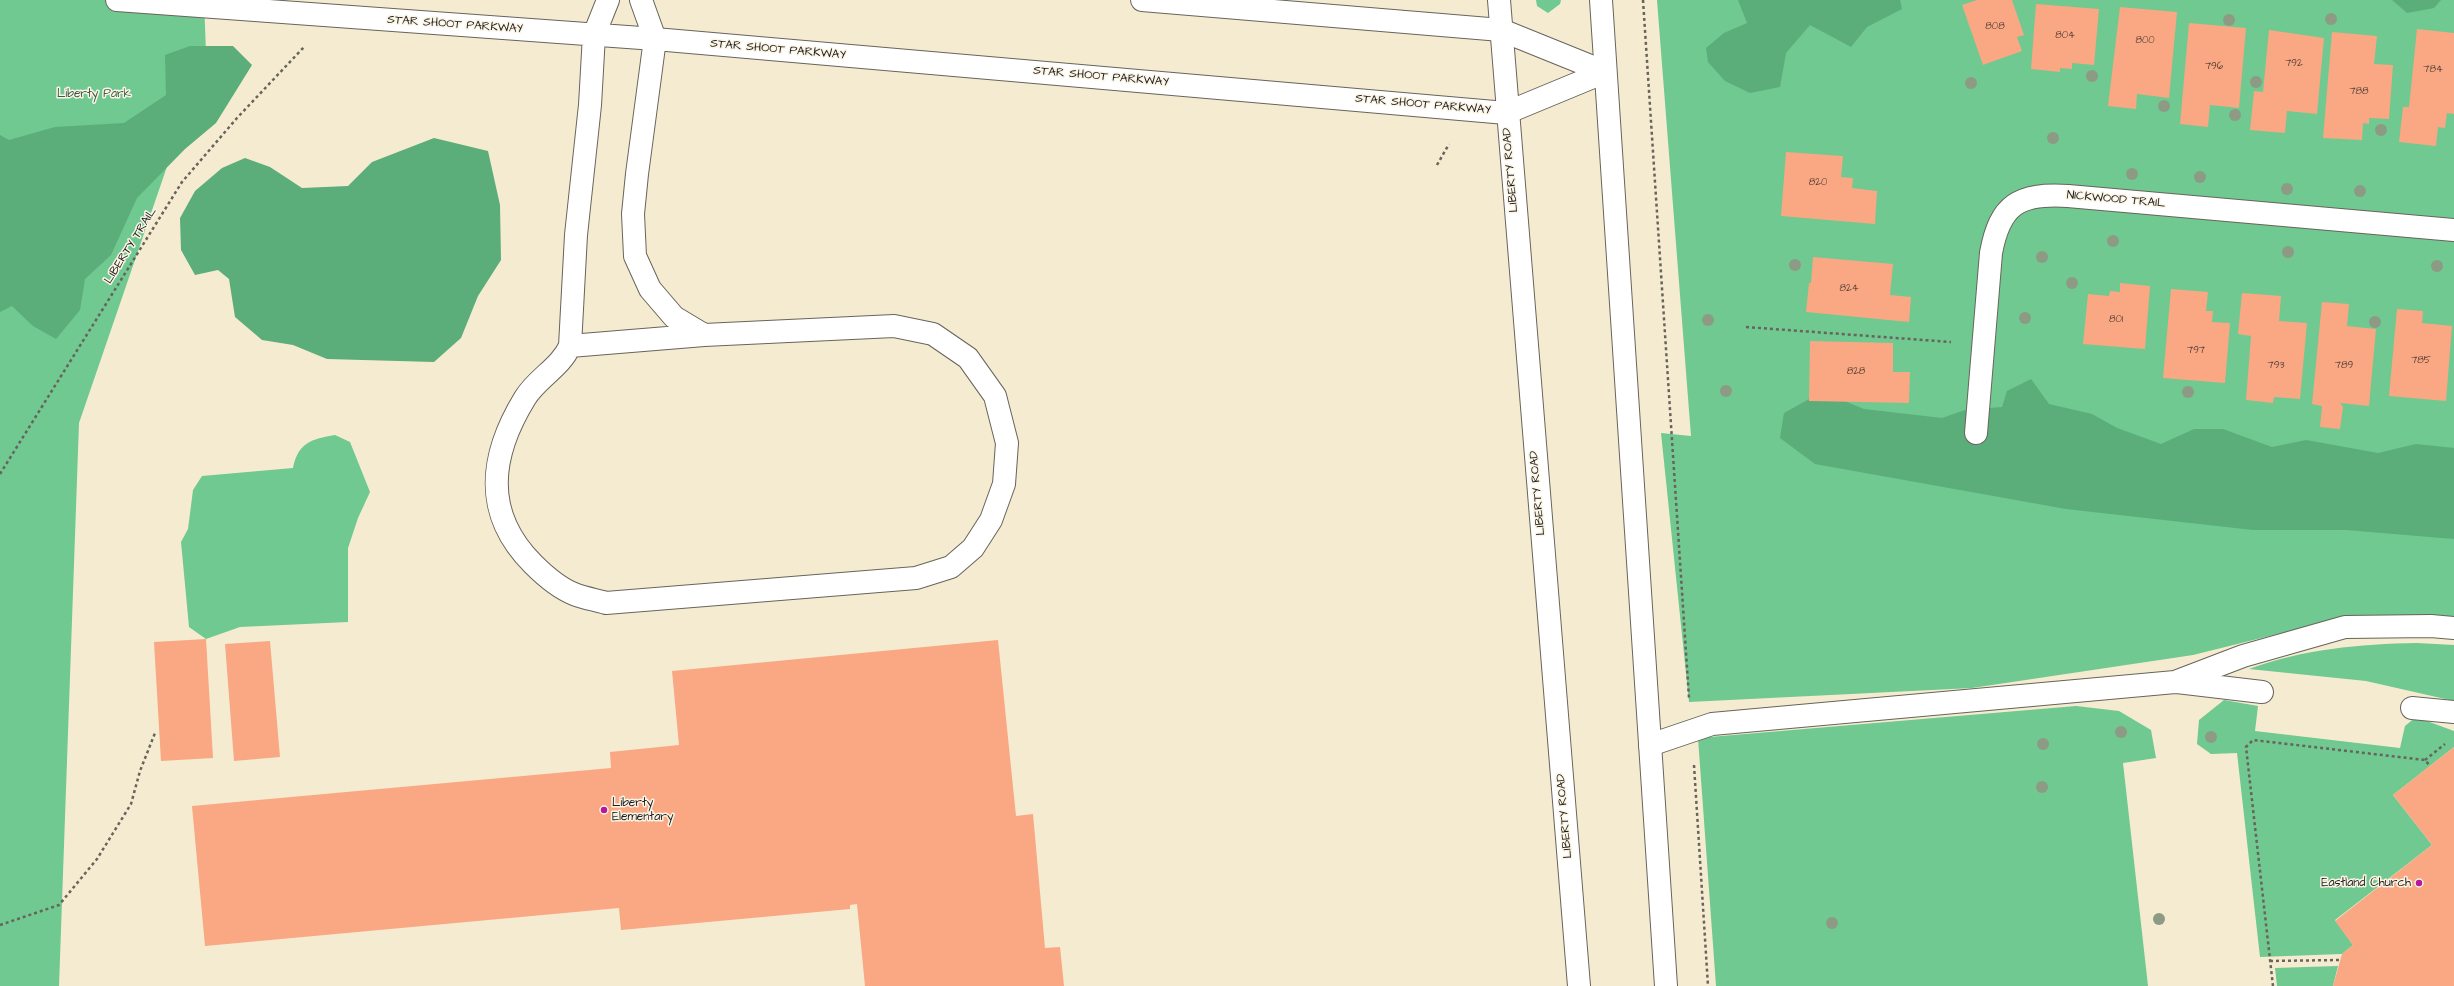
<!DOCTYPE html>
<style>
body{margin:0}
canvas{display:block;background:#f4ebd1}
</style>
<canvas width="2454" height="986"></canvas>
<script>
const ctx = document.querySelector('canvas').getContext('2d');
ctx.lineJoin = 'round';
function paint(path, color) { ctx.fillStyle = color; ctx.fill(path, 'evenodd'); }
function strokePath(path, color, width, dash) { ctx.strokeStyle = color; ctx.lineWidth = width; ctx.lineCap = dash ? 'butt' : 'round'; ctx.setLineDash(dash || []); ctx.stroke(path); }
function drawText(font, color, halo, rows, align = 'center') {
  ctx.font = font + ' "Architects Daughter",sans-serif'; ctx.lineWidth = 3; ctx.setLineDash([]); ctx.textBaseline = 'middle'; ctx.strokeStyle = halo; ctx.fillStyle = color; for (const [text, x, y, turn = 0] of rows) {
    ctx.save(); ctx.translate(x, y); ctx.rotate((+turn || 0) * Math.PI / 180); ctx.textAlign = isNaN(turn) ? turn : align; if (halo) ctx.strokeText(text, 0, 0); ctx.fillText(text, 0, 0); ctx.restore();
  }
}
const green = new Path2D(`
 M0 0H204L206 53 79 423 59 986H0Z
 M1536 0H1561L1560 4 1548 13 1537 6Z
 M1657 0H2454V618L2322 623 2193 655 1972 688 1689 702 1661 433 1691 436Z
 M335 435 350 442 370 492 358 518 348 548V622L240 627 206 639 189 627 181 542 188 529 193 490 202 476 293 468C298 443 311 439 335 435Z
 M2417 643 2454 645V701L2366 681 2249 669C2303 649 2360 644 2417 643Z
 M2224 700 2258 706 2255 731 2400 748 2405 726 2416 717 2454 731V747L2393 795 2432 845 2335 920 2353 945 2342 954 2260 957 2237 753 2211 754 2197 744 2199 720Z
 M2076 706 2119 711 2151 730 2156 758 2123 763 2148 986H1716L1698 738Z
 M2338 966 2333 986H2277L2275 968Z`);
const forest = new Path2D(`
 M1738 0H1900L1902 9 1867 27 1851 47 1810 25 1786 53 1780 87 1750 93 1725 81 1708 62 1706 48 1724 33 1747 23Z
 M2392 0H2441L2434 8 2407 13Z
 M190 46H233L252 65 216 123 185 149 137 198 111 255 85 279 80 310 56 339 33 326 12 306 0 312V135L9 140 55 127 124 123 166 95 165 55Z
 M434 138 488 151 500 205 501 260 478 296 461 338 434 362 327 359 293 345 262 340 235 317 229 279 218 270 195 275 181 250 180 218 195 191 222 168 245 158 270 167 302 188 348 186 372 162Z
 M2031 379 2049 404 2092 414 2117 428 2161 444 2194 429H2223L2272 447 2306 440 2378 453 2416 444 2454 448V539L2346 530H2253L2066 509 1815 464 1780 438 1784 413 1822 392 1864 409 1942 418 1965 410 2002 407 2007 391Z`);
const building = new Path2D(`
 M1977 0H2012L2024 35 2017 37 2022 51 1983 65 1962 5Z
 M2036 4 2099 9 2094 65 2072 63V69L2060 68V72L2031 69Z
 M2120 7 2177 12 2169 98 2137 94 2136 109 2108 106Z
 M2189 23 2246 28 2239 108 2210 105 2208 127 2180 124Z
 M2417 29 2454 33V114L2447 113 2445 128 2438 127 2436 146 2399 142 2403 107H2409Z
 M2269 30 2324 38 2317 114 2287 111 2285 133 2250 130 2254 91 2263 92Z
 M2332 32 2377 36 2374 64 2393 65 2389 119 2369 118V124L2363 123 2362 140 2323 138Z
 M1786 152 1843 156 1841 177 1853 178 1852 188 1877 191 1875 224 1781 216Z
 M1813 257 1893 264 1890 295 1911 297 1909 322 1806 312 1809 283H1811Z
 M2120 283 2150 286 2145 349 2083 344 2088 294 2109 296 2110 291 2120 292Z
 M2171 289 2208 292 2206 311H2213L2212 322 2230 323 2225 383 2163 378Z
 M2242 293 2281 296 2279 321 2307 323 2300 399 2274 397 2273 403 2246 400 2251 336 2238 334Z
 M2322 302 2349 304 2347 326 2376 329 2369 406 2340 403 2343 407 2340 429 2320 427 2322 406 2312 404Z
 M2397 309 2423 311 2422 323 2452 326 2446 401 2389 396Z
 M1810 341 1893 343V372H1910L1909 403 1809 401Z
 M206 639 213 758 161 761 154 642Z
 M998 640 1016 816 1033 814 1045 948 1060 947 1064 986H865L857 904 850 905V909L621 930 619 908 205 946 192 806 611 768 610 752 679 745 672 671Z
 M270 641 280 757 234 761 225 644Z
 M2454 747V986H2333L2342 954 2353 945 2335 921 2432 845 2393 795Z`);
const path = new Path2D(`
 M1643 0 1689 698
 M1437 165 1449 144
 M1746 327 1951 342
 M0 474 182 182 237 118 304 47
 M2425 760 2445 744
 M1694 765 1708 986
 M0 925 59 905 97 859 131 804 140 771 155 733
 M2270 961 2340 960
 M2273 986 2246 747 2253 740 2425 760 2430 766`);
const minor = new Path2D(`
 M117 0 655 39 1506 113 1605 72
 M608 0 594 35 590 105 576 235 570 346C560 368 537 378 525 398 490 455 482 513 533 564 544 575 559 588 574 594 584 598 596 600 606 603L916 578 951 567 973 548 991 520 1004 484 1007 443 995 396 968 358 933 334 894 326 704 335 674 317 650 289 635 256 633 214 637 174 655 39 641 0
 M1142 0 1501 30 1605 72
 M570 346 704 335
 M1976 433 1991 253C2000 204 2019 193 2068 196L2454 230
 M2177 682 2262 692
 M2412 708 2454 712
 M1650 745 1712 724 2175 682 2243 656 2345 627 2431 626 2454 628`);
const major = new Path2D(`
 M1499 0 1579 986
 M1601 0 1666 986`);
const trees = [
 [2331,19],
 [2229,20],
 [2092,76],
 [2256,82],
 [1971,83],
 [2164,106],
 [2235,115],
 [2381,130],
 [2053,138],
 [2132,174],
 [2200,177],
 [2287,189],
 [2360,191],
 [2113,241],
 [2288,252],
 [2042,257],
 [1795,265],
 [2437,266],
 [2072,283],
 [2025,318],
 [1708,320],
 [2375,322],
 [1726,391],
 [2188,392],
 [2121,732],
 [2211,737],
 [2043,744],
 [2042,787],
 [2159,919],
 [1832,923]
];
const markers = [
 [604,810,4,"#b5179e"],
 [2419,883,4,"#b5179e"]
];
const numberNames = [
 ["808",1995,27],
 ["804",2065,36],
 ["800",2145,41],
 ["792",2294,64],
 ["796",2214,67],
 ["784",2433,70],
 ["788",2359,92],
 ["820",1818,183],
 ["824",1849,289],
 ["801",2116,320],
 ["797",2196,351],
 ["785",2421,361],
 ["793",2276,366],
 ["789",2344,366],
 ["828",1856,372]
];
const streetNames = [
 ["STAR SHOOT PARKWAY",455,25,4],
 ["STAR SHOOT PARKWAY",778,50,5],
 ["STAR SHOOT PARKWAY",1101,77,5],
 ["STAR SHOOT PARKWAY",1423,105,5],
 ["LIBERTY ROAD",1511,170,-95],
 ["NICKWOOD TRAIL",2116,200,5],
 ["LIBERTY TRAIL",131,246,-58],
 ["LIBERTY ROAD",1538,493,-95],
 ["LIBERTY ROAD",1565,816,-95]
];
const parkNames = [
 ["Liberty Park",94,94]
];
const poiNames = [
 ["Liberty",612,803],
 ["Elementary",612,817],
 ["Eastland Church",2411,883,"right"]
];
paint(green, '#6fc990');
paint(forest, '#5bad7a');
paint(building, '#f9a883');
strokePath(minor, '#68645b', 24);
strokePath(major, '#68645b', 24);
strokePath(path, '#68645b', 2.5, [3, 3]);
strokePath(minor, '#fff', 22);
strokePath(major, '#fff', 22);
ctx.fillStyle = '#8d9b84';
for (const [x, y] of trees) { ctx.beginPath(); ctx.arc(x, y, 6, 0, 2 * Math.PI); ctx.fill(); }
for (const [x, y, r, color] of markers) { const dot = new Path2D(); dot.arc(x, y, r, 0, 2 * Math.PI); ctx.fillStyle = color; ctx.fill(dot); strokePath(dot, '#fcf5e5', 1.5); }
drawText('10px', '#533f36', null, numberNames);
drawText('12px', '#1c1c1c', '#fcf5e5', streetNames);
drawText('12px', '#395945', '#fcf5e5', parkNames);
drawText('12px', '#1c1c1c', '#fcf5e5', poiNames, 'left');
</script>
